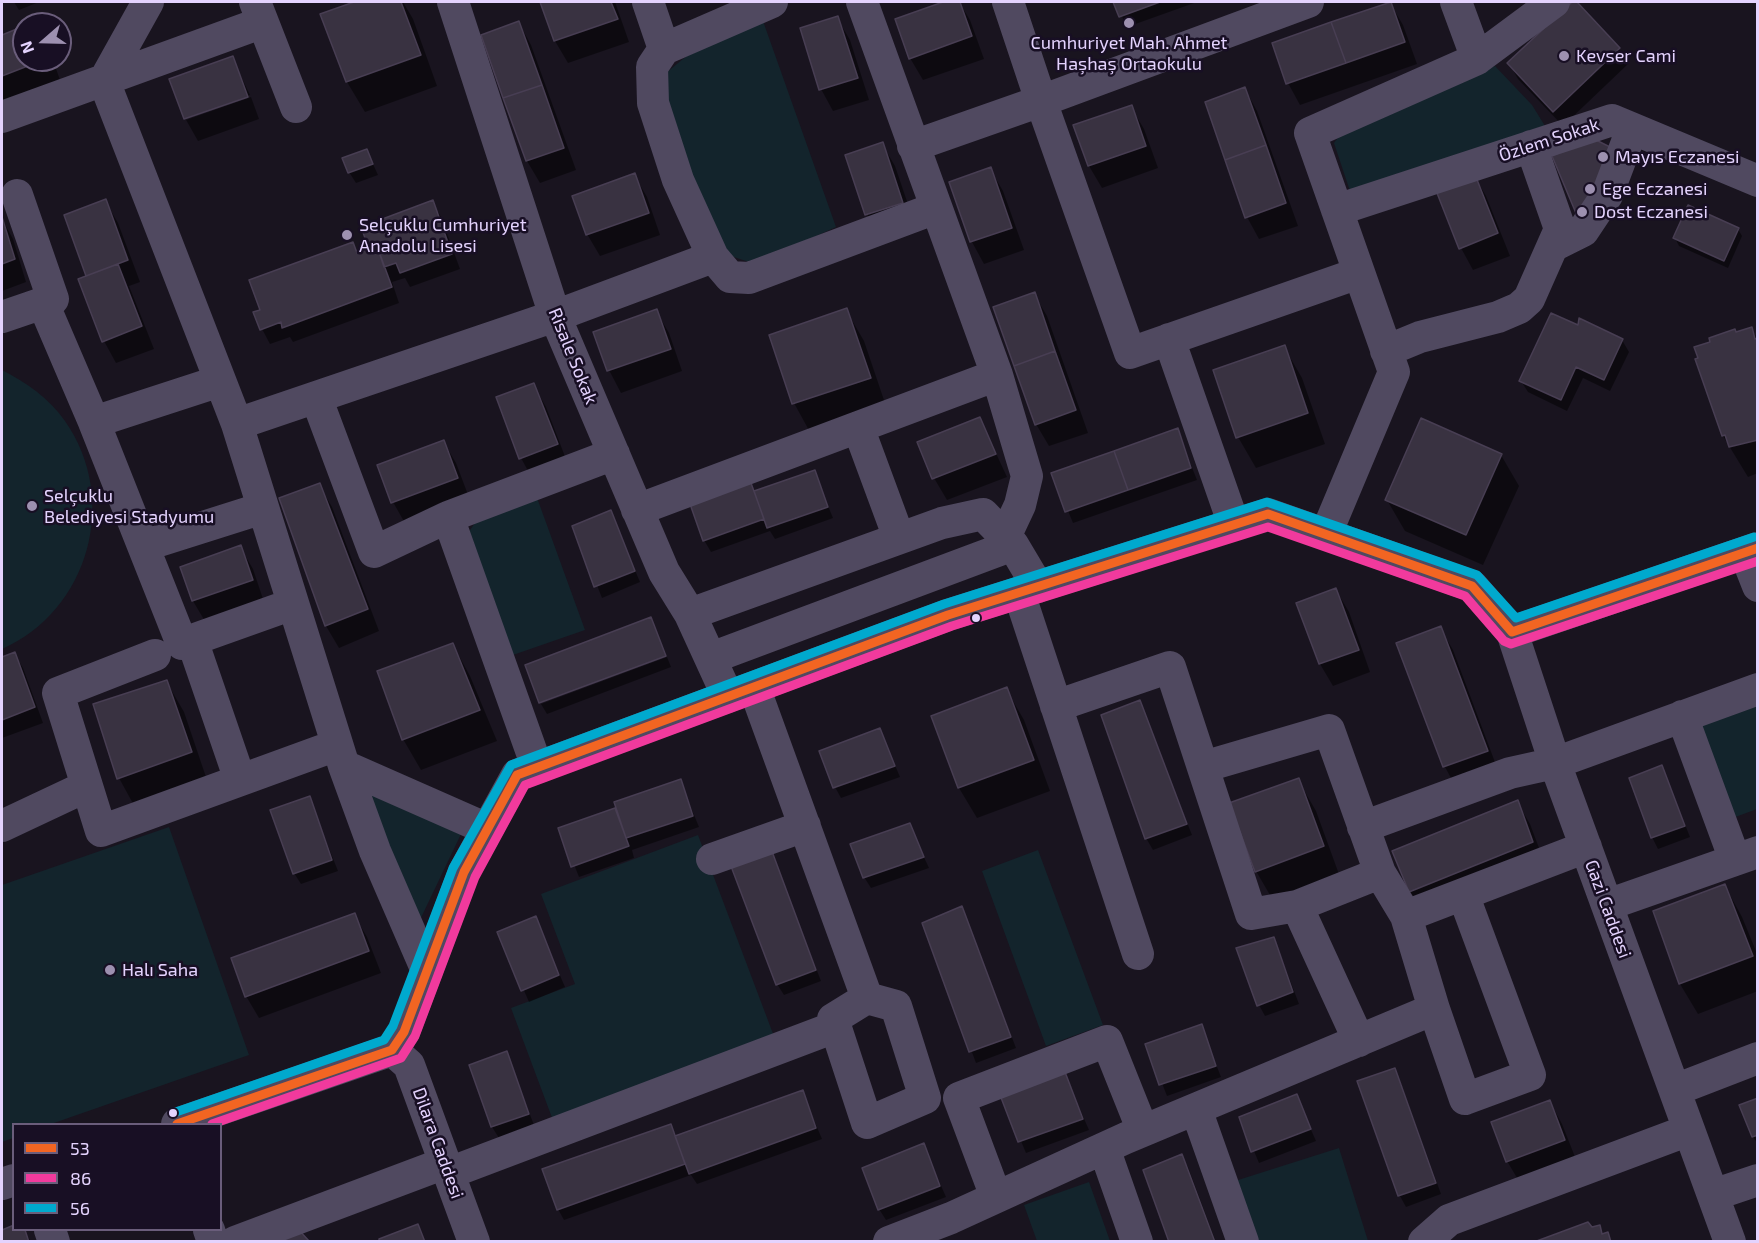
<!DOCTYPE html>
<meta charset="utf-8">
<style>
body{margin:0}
#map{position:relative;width:1759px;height:1243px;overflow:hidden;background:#19141f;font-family:"Exo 2",sans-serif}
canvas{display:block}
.frame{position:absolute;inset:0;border:3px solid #e4d3fe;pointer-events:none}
.legend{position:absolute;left:12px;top:1123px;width:210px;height:108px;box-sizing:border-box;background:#180f24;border:2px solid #6a5d7b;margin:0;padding:8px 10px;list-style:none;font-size:18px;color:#e4d3fe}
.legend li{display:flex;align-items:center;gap:12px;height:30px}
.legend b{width:30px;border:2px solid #6a5d7b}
.north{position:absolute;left:12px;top:12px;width:60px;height:60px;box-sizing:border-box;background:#180f24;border:2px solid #6a5d7b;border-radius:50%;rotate:250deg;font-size:16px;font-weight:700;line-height:24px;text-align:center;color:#e4d3fe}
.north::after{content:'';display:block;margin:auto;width:21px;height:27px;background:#9d90b0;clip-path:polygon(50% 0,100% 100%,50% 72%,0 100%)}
</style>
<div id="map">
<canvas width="1759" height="1243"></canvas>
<div class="frame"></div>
<ul class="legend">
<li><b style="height:8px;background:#f26522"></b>53</li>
<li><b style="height:8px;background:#f13a9d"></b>86</li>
<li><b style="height:8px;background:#00a9ce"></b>56</li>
</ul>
<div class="north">N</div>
</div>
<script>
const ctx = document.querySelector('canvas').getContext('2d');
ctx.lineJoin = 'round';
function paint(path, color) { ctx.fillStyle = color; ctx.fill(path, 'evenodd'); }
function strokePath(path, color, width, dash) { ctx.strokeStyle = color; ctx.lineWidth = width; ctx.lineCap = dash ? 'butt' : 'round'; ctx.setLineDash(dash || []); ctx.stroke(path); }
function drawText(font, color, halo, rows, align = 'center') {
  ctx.font = font + ' "Exo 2",sans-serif'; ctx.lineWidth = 5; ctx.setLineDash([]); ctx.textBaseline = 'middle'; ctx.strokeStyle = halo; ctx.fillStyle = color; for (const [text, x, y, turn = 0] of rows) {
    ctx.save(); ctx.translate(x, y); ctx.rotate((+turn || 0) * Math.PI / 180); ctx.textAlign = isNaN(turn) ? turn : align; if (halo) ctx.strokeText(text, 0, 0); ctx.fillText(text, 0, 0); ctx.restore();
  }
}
const green = new Path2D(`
 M763 21 836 227 755 264 725 254 666 118V73L706 40Z
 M1495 66 1532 105 1545 126 1350 191 1334 143 1343 131Z
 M2 370C27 383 49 398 65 421 120 499 89 611 2 649Z
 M536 495 585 630 510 656 466 536 479 517Z
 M1757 698V809L1730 819 1694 722Z
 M364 786 461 834 418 924Z
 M169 827 249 1055 51 1124H14L13 1138 2 1142V885Z
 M698 835 775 1039 554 1123 511 1008 575 984 541 894Z
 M1038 850 1103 1025 1046 1046 982 871Z
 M1339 1148 1368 1241H1254L1235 1181Z
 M1089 1182 1110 1241H1037L1024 1205Z`);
const shadow = new Path2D(`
 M14 2H39L19 10Z
 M358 2H403L413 19 437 86 365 112 347 82 322 15Z
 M546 2H615L629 42 568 63 555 41 542 3Z
 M948 2H959L970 20 984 59 923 80 910 58 897 20Z
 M1115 2H1197L1127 27Z
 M1575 2 1619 49 1628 64 1563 126 1518 79 1509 63Z
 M1390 3 1403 25 1417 64 1300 105 1288 83Z
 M837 18 850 40 869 100 833 111 821 89Z
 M519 23 531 45 576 170 540 183 527 161 483 36Z
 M24 28V60H53L60 80 2 103V37Z
 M232 58 250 95 186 117V120L251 97 259 119 198 141 185 118Z
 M1245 89 1257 111 1298 226 1259 239 1247 217Z
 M1131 107 1144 129 1158 168 1102 188 1089 166 1075 126Z
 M882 144 895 166 915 225 880 237 867 214Z
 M367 151 378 175 356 183 349 172Z
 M990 169 1003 191 1024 250 984 264 972 242 951 183Z
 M1473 174 1486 196 1510 256 1473 270 1461 248Z
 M634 175 647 197 660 235 600 256 587 234Z
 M105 201 118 223 140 282 129 286 154 349 116 363 104 341 88 276 66 216Z
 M432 202 441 217 460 269 410 287 405 278 392 282 399 303 293 342 290 337 270 344 262 329V311L352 244 358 254 371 249Z
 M2 219 13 239 26 282 2 291Z
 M1738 229 1742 236 1728 268 1679 246 1675 238Z
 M1034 294 1047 316 1088 433 1049 446 1036 424Z
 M846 310 864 341 887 409 811 434 794 403 771 336Z
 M656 311 669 333 682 371 621 393 609 370 595 333Z
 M1579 328 1622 340 1629 352 1610 391 1583 378 1567 411 1528 392 1521 381Z
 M1751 329 1758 339V473L1748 477 1723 436 1697 360 1736 334Z
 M1284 347 1302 378 1325 444 1256 468 1238 437 1215 371Z
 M533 384 546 407 569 467 533 480 521 458 498 398Z
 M980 419 1007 477 947 500 934 478Z
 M1177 430 1197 480 1073 523 1053 474Z
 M443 441 456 463 470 500 406 525 393 502 379 466Z
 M1501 455 1519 486 1483 565 1405 531 1387 500Z
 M814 472 833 518 775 539 770 531 711 552 704 540 750 484 755 493Z
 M319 485 332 507 379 631 339 648 326 626 281 499Z
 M610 512 640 582 602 598 574 527Z
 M240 547 253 569 264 602 206 623 193 601Z
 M1336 590 1349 612 1370 672 1333 686 1320 664 1298 604Z
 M651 619 666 654 540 701Z
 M1440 628 1453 650 1499 773 1457 789 1445 767 1398 644Z
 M453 645 470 676 497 741 421 770 403 739Z
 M14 653 23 668 43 723 2 738V658Z
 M667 657 671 667 547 714 541 704Z
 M166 681 184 712 208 783 136 809 119 778Z
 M1006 689 1024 720 1050 791 977 818 959 788 933 717Z
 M1139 702 1192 835 1153 850 1146 838Z
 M880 730 900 777 841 798 835 787Z
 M1662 767 1690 837 1658 849 1652 837Z
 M1298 780 1316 811 1340 877 1274 902 1256 871Z
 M680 781 699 827 632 850 634 858 579 877 560 829 617 809Z
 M309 798 338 871 301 884 294 873Z
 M1517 802 1530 824 1545 864 1423 913 1410 891Z
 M909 825 929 868 871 888 864 877Z
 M769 848 821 981 784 995 777 984Z
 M1725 886 1742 917 1758 956V991L1698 1014 1680 984 1655 912Z
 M962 908 1016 1048 976 1063 924 924Z
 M354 915 367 937 381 973 259 1018 246 996Z
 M535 918 565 987 529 1002 499 933Z
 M1274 938 1299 1004 1265 1016 1259 1005Z
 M1201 1026 1221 1077 1167 1096 1147 1045Z
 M506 1053 534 1125 499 1138 492 1127Z
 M1394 1070 1400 1081 1441 1194 1406 1207 1400 1196 1359 1082Z
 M1064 1073 1089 1130 1026 1153 1002 1096Z
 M802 1092 822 1139 697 1184 691 1175 564 1220 558 1209 670 1125 677 1137Z
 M1296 1096 1316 1141 1259 1163 1240 1118Z
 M1758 1100V1144L1753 1137Z
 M1550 1102 1562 1124 1577 1162 1520 1183 1507 1161Z
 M923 1145 946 1197 886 1220 879 1209Z
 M1181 1156 1188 1167 1216 1242H1170Z
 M14 1227V1230H24L31 1242H2V1231Z`);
const building = new Path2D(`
 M354 2H401L421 55 346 82 320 14Z
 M540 2H611L618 19 554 41Z
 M943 2H960L972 36 909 59 895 19Z
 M1113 2H1160L1119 17Z
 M1391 2 1405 42 1346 63 1331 22Z
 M1572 2H1577L1620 48 1553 112 1507 63Z
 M838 16 858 78 819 90 800 28Z
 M519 21 542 85 503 98 481 35Z
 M1331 22 1346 63 1286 84 1272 43Z
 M24 26V60H43L2 76V35Z
 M233 56 248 97 184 119 169 79Z
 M542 85 564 148 526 161 503 98Z
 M1245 87 1266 145 1225 160 1205 102Z
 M1132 105 1146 146 1088 166 1073 125Z
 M1592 138 1612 148 1583 218H1578L1552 156Z
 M883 142 903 203 865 215 845 155Z
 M1266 145 1286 203 1245 218 1225 160Z
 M367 149 373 164 348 173 342 158Z
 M991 167 1012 228 970 242 949 182Z
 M1474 172 1498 233 1459 249 1435 188Z
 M635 173 649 213 586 235 572 196Z
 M106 199 128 260 86 276 64 215Z
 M433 200 452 254 400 273 396 263 384 267 377 246 369 249 361 227Z
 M1688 205 1739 228 1724 261 1673 238Z
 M2 217 15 259 2 264Z
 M353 242 357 253 377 246 392 287 282 328 281 322 260 330 253 312 260 310 249 280Z
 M118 264 142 326 102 342 78 279Z
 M1035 292 1055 351 1014 366 993 307Z
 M847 308 871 378 792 404 769 335Z
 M657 309 671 349 607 371 593 332Z
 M1551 313 1578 325 1579 318 1623 339 1604 380 1576 367 1561 400 1519 381Z
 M1752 327 1755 339 1758 338V440L1729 447 1725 435 1722 436 1695 359 1698 358 1694 347 1710 342 1709 338 1735 329 1736 332Z
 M1285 345 1308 413 1236 438 1213 370Z
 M1055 351 1076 410 1035 425 1014 366Z
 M534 383 558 444 519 459 496 397Z
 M980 417 996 454 932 479 917 442Z
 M1421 418 1502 454 1466 535 1385 500Z
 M1178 428 1191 468 1128 490 1114 451Z
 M444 440 458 478 391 503 377 465Z
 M1114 451 1128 490 1065 512 1051 473Z
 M815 470 828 507 767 528 754 491Z
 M320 483 368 609 325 626 279 498Z
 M751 483 764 519 703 541 690 504Z
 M611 510 635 571 594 587 572 526Z
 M241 545 253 580 192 601 180 567Z
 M1336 588 1359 650 1319 664 1296 603Z
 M651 617 666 656 539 703 525 665Z
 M1441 626 1488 751 1443 767 1396 643Z
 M453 643 480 710 402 740 377 671Z
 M15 652 35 707 2 720V657Z
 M167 680 192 752 117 779 93 704Z
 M1007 687 1034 760 958 788 931 716Z
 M1140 700 1187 824 1145 839 1101 715Z
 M880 728 895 766 833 788 819 751Z
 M1662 765 1685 826 1651 838 1629 778Z
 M1299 778 1324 846 1255 872 1229 803Z
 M681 779 693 816 626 838 614 802Z
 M310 796 332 860 293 874 270 810Z
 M1518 800 1533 842 1409 892 1392 851Z
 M615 808 629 846 571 867 558 828Z
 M910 823 924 857 863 878 850 844Z
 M770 846 816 970 776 985 729 861Z
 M1725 884 1753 956 1679 984 1653 911Z
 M962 906 1011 1037 969 1052 922 923Z
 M355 913 369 951 245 997 231 958Z
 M536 916 559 975 521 991 497 932Z
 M1274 937 1293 992 1257 1006 1236 948Z
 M1202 1024 1216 1066 1159 1085 1145 1044Z
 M507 1051 529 1114 491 1127 469 1065Z
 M1395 1068 1436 1183 1398 1196 1357 1081Z
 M1065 1072 1083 1119 1018 1142 1000 1095Z
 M803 1090 816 1128 689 1174 675 1136Z
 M1297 1094 1311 1129 1251 1152 1239 1117Z
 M1758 1098V1135L1752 1137 1739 1105Z
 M1550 1100 1565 1140 1506 1162 1491 1122Z
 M671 1124 685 1164 557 1210 542 1169Z
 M924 1143 940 1186 878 1210 862 1168Z
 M1182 1154 1215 1242H1169L1143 1170Z
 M1588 1222 1592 1227 1600 1225 1602 1234 1608 1232 1611 1242H1534Z
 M418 1224 425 1242H379V1239Z
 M14 1225V1230H25L29 1242H2V1230Z
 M297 1228 310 1242H282Z`);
const minor = new Path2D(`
 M148 2 104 81 237 424 344 766 487 829
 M255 2 296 107
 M453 2 555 316 664 572 690 614 728 697
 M648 2 664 49
 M772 2 664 49 652 67 653 103 678 180 713 257 730 277 749 278 936 208
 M862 2 997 375 1027 476 1020 505 1005 537
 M1008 2 1041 101 1308 2
 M1456 2 1477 59
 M2 117 261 23
 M913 146 1041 101 1130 353 1359 273
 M17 195 53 299 43 303 94 422 182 644 192 640
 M1337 210 1612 120 1758 181
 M1553 246 1583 231 1607 195 1632 129
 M2 317 43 303
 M1169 339 1234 525
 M1386 351 1420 337 1498 317 1519 308 1529 299 1560 229 1531 146
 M316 397 374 552 448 517
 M94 422 220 381
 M237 424 555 316 713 257
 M858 427 899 538
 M637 510 997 375
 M1326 534 1394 372 1310 133 1477 59 1554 2
 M143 546 263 508
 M1745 553 1758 586
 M1019 593 1138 954
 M690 614 942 523 983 514 1013 545 1038 587
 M1512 632 1758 548
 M155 655 58 693 101 831 337 745
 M711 658 1013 545
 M754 687 867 998
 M1056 706 1170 667 1251 914 1297 906 1380 873
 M1682 716 1735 860
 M344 766 375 851 427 971
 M537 767 448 517 614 454
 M1203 767 1329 730 1380 873 1406 916
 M240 780 192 640 293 604
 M2 826 87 786
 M1363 827 1510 773 1555 763 1758 689
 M712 859 805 826
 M1607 905 1758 852
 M1297 906 1359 1041
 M867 998 896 1006 925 1098 867 1123 833 1019Z
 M1434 1009 1465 1099 1530 1075 1463 894
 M392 1050 409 1065 474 1242
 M1675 1090 1758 1058
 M1196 1109 1243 1242
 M177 1124 392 1050 404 1032 464 872 517 775 948 615 1268 514 1472 586 1512 632 1555 763 1730 1242
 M1104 1148 1137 1242
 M449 1173 835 1027
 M2 1184 14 1180
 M1713 1195 1758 1180
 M996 1197 959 1098 1107 1041 1143 1131
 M50 1230 54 1242
 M209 1230 213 1242
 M235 1242 445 1163
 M889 1242 951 1218 1126 1138 1434 1009 1406 916 1586 847
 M1424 1242 1449 1220 1689 1130`);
const bus1 = new Path2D(`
 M177 1124 392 1050 404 1032 464 872 517 775 948 615 1268 514 1472 586 1512 632 1758 548`);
const bus2 = new Path2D(`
 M212 1124 401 1058 415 1036 475 877 525 785 952 626 1268 527 1465 596 1504 641 1511 644 1758 561`);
const bus3 = new Path2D(`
 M173 1113 384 1040 393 1026 453 868 511 765 944 604 1267 502 1477 575 1516 618 1754 537`);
const markers = [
 [1129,23,6,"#9d90b0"],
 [1564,56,6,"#9d90b0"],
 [1603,157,6,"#9d90b0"],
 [1590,189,6,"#9d90b0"],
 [1582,212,6,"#9d90b0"],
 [347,235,6,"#9d90b0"],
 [32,506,6,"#9d90b0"],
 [976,618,5,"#e4d3fe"],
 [110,970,6,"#9d90b0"],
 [173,1113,5,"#e4d3fe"]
];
const poiNames = [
 ["Cumhuriyet Mah. Ahmet",1129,43,"center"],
 ["Haşhaş Ortaokulu",1129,64,"center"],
 ["Kevser Cami",1576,56],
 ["Mayıs Eczanesi",1615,157],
 ["Ege Eczanesi",1602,189],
 ["Dost Eczanesi",1594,212],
 ["Selçuklu Cumhuriyet",359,225],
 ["Anadolu Lisesi",359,246],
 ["Selçuklu",44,496],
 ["Belediyesi Stadyumu",44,517],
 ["Halı Saha",122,970]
];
const streetNames = [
 ["Özlem Sokak",1549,140,-18],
 ["Risale Sokak",573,356,68],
 ["Gazi Caddesi",1608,909,70],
 ["Dilara Caddesi",438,1143,70]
];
paint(green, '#13242c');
paint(shadow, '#0007');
paint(building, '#393241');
strokePath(building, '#483e53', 1.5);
strokePath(minor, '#504960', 32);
strokePath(bus1, '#f26522', 9);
strokePath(bus2, '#f13a9d', 9);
strokePath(bus3, '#00a9ce', 9);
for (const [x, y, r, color] of markers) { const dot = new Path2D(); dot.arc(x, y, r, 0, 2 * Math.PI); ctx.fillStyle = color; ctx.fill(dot); strokePath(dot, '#180f24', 2); }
drawText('18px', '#e4d3fe', '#180f24', poiNames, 'left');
drawText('18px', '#e4d3fe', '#180f24', streetNames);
</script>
